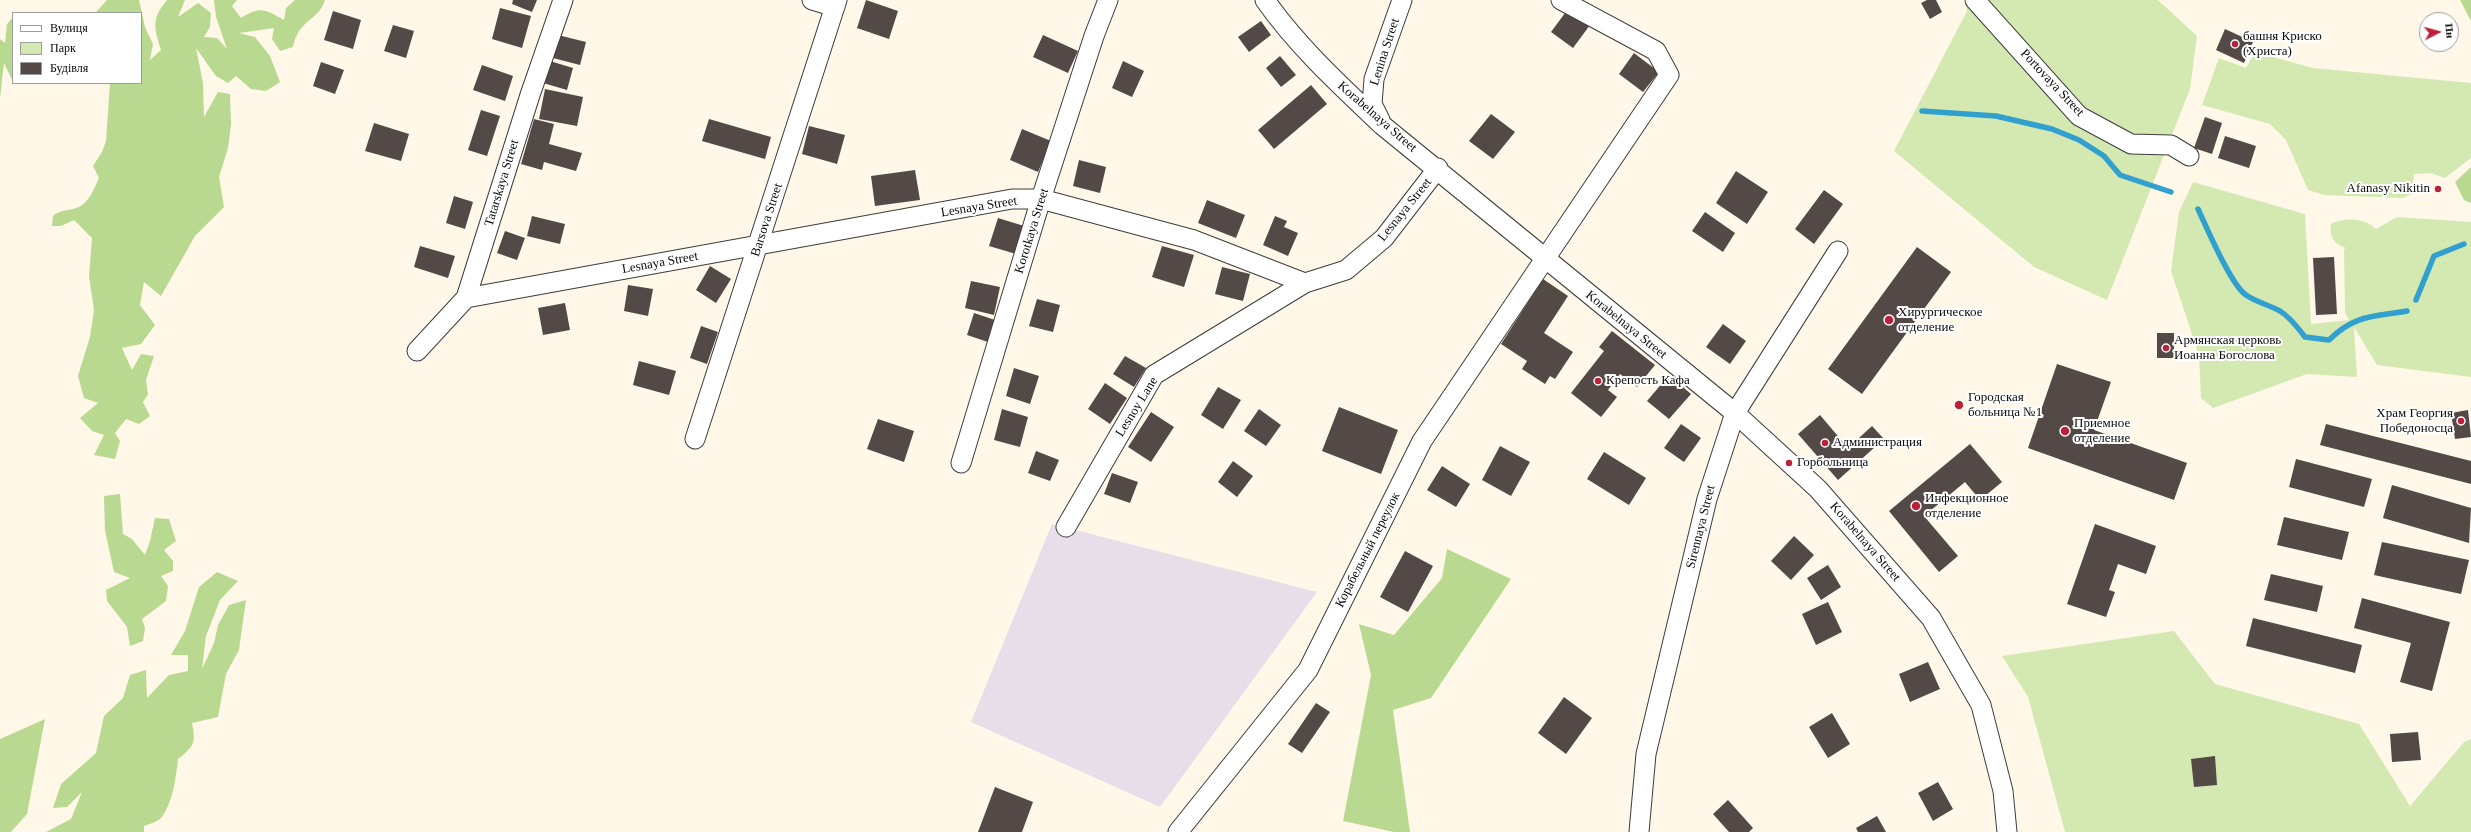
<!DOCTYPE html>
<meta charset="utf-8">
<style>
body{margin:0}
#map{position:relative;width:2471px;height:832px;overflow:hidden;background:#fff8e8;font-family:"Times New Roman",serif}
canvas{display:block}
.legend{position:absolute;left:12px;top:12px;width:130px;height:72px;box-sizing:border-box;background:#fff;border:1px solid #9d9d9d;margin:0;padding:5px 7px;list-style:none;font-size:12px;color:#0a0a0a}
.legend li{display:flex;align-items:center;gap:8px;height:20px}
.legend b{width:20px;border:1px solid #9d9d9d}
.north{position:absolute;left:2419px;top:12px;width:40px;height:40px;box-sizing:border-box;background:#fff;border:1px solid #9d9d9d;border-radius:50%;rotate:84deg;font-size:11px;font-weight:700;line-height:16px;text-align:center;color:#0a0a0a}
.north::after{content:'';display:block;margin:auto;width:14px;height:18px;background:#bb2239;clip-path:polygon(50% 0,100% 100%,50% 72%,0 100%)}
</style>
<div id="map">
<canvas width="2471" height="832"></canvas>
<ul class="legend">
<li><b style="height:5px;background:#fff"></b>Вулиця</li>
<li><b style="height:11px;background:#d4e9b2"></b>Парк</li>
<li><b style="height:11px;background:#534a47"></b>Будівля</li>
</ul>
<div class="north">Пн</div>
</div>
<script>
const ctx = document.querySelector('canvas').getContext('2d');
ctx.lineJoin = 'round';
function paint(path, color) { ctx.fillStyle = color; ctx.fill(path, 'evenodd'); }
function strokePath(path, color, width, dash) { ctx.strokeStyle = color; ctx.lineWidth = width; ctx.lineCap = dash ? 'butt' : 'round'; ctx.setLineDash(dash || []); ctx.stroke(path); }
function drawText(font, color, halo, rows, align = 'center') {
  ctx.font = font + ' "Times New Roman",serif'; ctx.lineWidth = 4; ctx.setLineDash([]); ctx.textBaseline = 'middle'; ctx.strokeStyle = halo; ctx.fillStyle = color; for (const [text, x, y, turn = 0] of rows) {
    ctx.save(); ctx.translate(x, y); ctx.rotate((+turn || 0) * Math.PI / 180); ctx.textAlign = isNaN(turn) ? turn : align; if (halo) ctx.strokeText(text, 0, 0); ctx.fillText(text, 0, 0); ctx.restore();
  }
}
const industrial = new Path2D(`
 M1052 524 1317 592 1160 807 971 722Z`);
const green = new Path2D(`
 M1965 0H2158L2197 36 2190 89 2107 300 2034 267 1894 151 1967 11Z
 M2255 52 2313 68 2471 83V158L2445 178 2431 173 2414 174 2412 194 2403 198 2324 195 2308 190 2286 140 2270 124 2202 105 2219 58 2246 68Z
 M2193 182 2305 214 2311 324 2349 320 2345 313 2344 249 2346 248C2333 244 2329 236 2331 224 2343 217 2366 218 2376 229L2397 217 2471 222V377L2377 365 2354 327 2357 377 2307 374 2213 408 2201 398 2199 355 2171 271 2179 212Z
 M2174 631 2215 684 2359 724 2410 806 2464 742 2471 739V832H2065L2028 697 2002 656Z`);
const forest = new Path2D(`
 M107 0H139L145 27 153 44 150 60 161 50C154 28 151 19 167 0H185L178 17 198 3 211 13 210 27 204 37 217 38 227 49 216 17 214 0H237L232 6 241 18C260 6 265 9 284 20L286 8 295 0H325C319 21 299 18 293 47L280 51 272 39 274 28 239 33 255 37 270 56 280 82 266 91 251 89 236 76 228 83 216 76 196 48 203 83 204 117 218 92 230 94 231 124 228 148 219 177 224 207 195 236 161 296 144 282 140 305 155 325 141 344 122 348 132 370 141 354 154 356 146 380 148 394 143 402 150 416 139 424 126 419 115 433 120 441 115 459 94 455 104 435 92 431 80 418 98 403 84 398 78 376 90 337 94 310 89 277 92 238 74 220 61 226H52L53 216C60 210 64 211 73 209 88 206 93 191 99 178L93 166 102 152 106 141 110 83H141V13H95Z
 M2460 0H2471V21Z
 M13 17V82L4 63 0 98V39L5 43 7 24Z
 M2471 167V203L2464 200 2455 182Z
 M120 494 123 534 132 539 145 555 150 541 155 518 169 519 176 541 164 550 173 561V571L161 576 168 586 166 601 142 619 145 628 143 641 130 646 127 627 107 601 106 590 130 578 114 572 105 531 104 496Z
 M1447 549 1511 579 1431 698 1393 710 1410 832H1394L1343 821 1371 675 1359 624 1394 635 1442 578Z
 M217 572 238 581 220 600 206 636 202 669 214 643 218 625 229 605 246 600 239 650 226 674 218 717 192 723C196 744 194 746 178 759 176 777 173 803 161 818 157 822 149 824 144 826V832H46L71 819 82 792 67 807 53 808 61 784 96 753 104 716 123 698 130 675 146 670 147 698 169 675 188 671V655H171L185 631 199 587Z
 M45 719 27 814 11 832H0V739Z`);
const stream = new Path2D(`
 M1922 111 1996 116 2052 129 2079 140 2104 156 2120 175 2171 192
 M2198 209C2207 228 2231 285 2246 295 2256 302 2269 305 2280 311 2290 317 2298 328 2305 337L2329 340C2355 314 2374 317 2407 311
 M2416 300 2434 256 2464 244`);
const building = new Path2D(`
 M513 0H537L532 12 512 4Z
 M866 0 898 11 889 39 857 28Z
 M1927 0H1936L1942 12 1930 19 1921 3Z
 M500 8 531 16 522 48 492 39Z
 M1568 9 1590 25 1573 48 1551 32Z
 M333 11 361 20 353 49 324 40Z
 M1261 21 1271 35 1249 52 1238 37Z
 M393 25 414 31 406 58 384 51Z
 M2225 29 2253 42 2244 63 2216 50Z
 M558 35 586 42 580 65 553 58Z
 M1043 35 1078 51 1068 73 1033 57Z
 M1634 53 1659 72 1643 92 1619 74Z
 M1280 56 1296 75 1281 87 1266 68Z
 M550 61 573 68 567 90 543 83Z
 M1123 61 1144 71 1132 97 1112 88Z
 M321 62 344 70 335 94 313 86Z
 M482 65 513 76 505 101 473 90Z
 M1311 85 1327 104 1274 149 1258 130Z
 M545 89 583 97 577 126 539 119Z
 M481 110 500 116 487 156 468 150Z
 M1491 114 1515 132 1493 159 1469 141Z
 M2205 117 2222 123 2212 154 2194 148Z
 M534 119 554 124 549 144 582 153 576 171 544 162 542 170 521 164Z
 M709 119 771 137 765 159 702 141Z
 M374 123 409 134 401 161 365 151Z
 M809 126 845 135 837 164 802 154Z
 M1022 129 1051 141 1038 172 1010 160Z
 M2225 136 2256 146 2249 168 2218 158Z
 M1079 160 1106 167 1100 193 1073 186Z
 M915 170 920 200 875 206 871 176Z
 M1736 171 1768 192 1747 224 1716 203Z
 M1824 190 1843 204 1814 244 1795 229Z
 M454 196 473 202 465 229 446 223Z
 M1207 200 1245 215 1236 238 1198 223Z
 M1705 212 1735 233 1723 252 1692 231Z
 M532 216 565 224 560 244 527 236Z
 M1275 216 1287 221 1284 227 1298 233 1288 256 1263 245Z
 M998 218 1024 226 1016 254 989 246Z
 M505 231 525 238 517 260 497 253Z
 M420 246 455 256 448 278 414 267Z
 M1162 246 1194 255 1184 287 1152 277Z
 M1917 247 1951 272 1862 394 1828 369Z
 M2334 257 2337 314 2316 315 2313 258Z
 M710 266 731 279 716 303 696 290Z
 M1222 267 1250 274 1243 301 1215 294Z
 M1543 279 1568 296 1544 333 1573 352 1555 379 1550 376 1545 384 1522 369 1527 361 1501 344Z
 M971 281 1000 287 994 315 965 308Z
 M628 285 653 289 648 316 624 311Z
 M1037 299 1060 305 1053 332 1029 326Z
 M565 303 570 330 543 335 538 308Z
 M974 313 998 321 991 343 967 335Z
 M1723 324 1746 341 1730 364 1706 347Z
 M701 326 718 332 707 364 690 358Z
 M1612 331 1655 365 1637 387 1620 374 1608 390 1617 397 1601 417 1571 393 1604 351 1599 347Z
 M2157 333H2174V358H2157Z
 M1125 356 1146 368 1134 387 1113 374Z
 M639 361 676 371 669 395 633 385Z
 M2057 364 2111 382 2094 430 2187 463 2174 500 2028 448Z
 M1014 368 1039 376 1030 404 1006 396Z
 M1669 375 1691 394 1669 419 1647 401Z
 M1105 383 1127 398 1110 424 1088 409Z
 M1218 387 1241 400 1223 429 1201 415Z
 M1339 407 1398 430 1381 474 1322 451Z
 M1002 409 1028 417 1020 447 994 440Z
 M1259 409 1281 425 1266 446 1244 431Z
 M2468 410 2471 437 2455 439 2451 413Z
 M1151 412 1174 427 1151 462 1128 447Z
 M1820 415 1848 448 1872 426 1884 439 1838 480 1798 434Z
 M878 419 914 431 904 462 867 449Z
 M1681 424 1701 438 1684 462 1664 448Z
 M2326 424 2471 461V484L2320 445Z
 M1970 444 2002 482 1980 500 1965 482 1924 516 1958 556 1939 572 1889 511Z
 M1500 446 1530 462 1511 496 1482 480Z
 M1036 451 1059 460 1050 481 1028 473Z
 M1604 452 1646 478 1629 505 1587 479Z
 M2296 459 2372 479 2364 507 2289 487Z
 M1233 461 1253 476 1237 497 1218 482Z
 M1442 466 1470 484 1456 507 1427 490Z
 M1112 473 1138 482 1130 503 1104 494Z
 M2392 485 2471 508 2469 543 2383 518Z
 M2284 517 2349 532 2342 560 2277 545Z
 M2095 524 2156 546 2146 574 2118 564 2109 590 2115 592 2106 617 2067 604Z
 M1794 536 1814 555 1791 580 1771 561Z
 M2382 542 2469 560 2461 594 2374 575Z
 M1405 551 1433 566 1408 612 1380 597Z
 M1828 565 1841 587 1821 600 1807 578Z
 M2271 574 2323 586 2317 612 2264 600Z
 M2362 598 2450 622 2432 691 2400 682 2411 643 2354 628Z
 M1828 602 1842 632 1816 645 1802 614Z
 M2253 618 2362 645 2355 673 2246 646Z
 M1928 662 1940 689 1910 702 1899 674Z
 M1564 697 1592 718 1566 754 1538 733Z
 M1316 703 1330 712 1302 753 1288 744Z
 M1832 713 1850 744 1828 758 1809 727Z
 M2418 732 2421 760 2392 762 2390 734Z
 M2215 756 2217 785 2194 787 2191 759Z
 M1938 782 1953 809 1933 821 1918 793Z
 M995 787 1033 802 1022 832H978Z
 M1728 800 1753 828 1749 832H1729L1713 814Z
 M1877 816 1886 832H1858L1856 828Z`);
const street = new Path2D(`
 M812 0 835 7
 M1265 0C1298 47 1341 86 1382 125L1735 413 1818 489 1931 618 1981 705 2003 791 2007 832
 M1975 0 2079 116 2131 144 2171 145 2189 156
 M1380 120 1372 104 1374 79 1402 0
 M466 298 1012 199H1041L1194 240 1305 283 1346 270 1384 238 1438 168
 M417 351 466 298 530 95 563 0
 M695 439 837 0
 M961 463 1041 199 1094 36 1108 0
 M1066 527 1154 375 1305 283
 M1178 832 1308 670 1422 441 1669 75 1656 51 1561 0
 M1639 832 1646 754 1707 499 1735 413 1838 251`);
const markers = [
 [2235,44,4,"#bb2239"],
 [2438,189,4,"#bb2239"],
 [1889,320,5,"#bb2239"],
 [2166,348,4,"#bb2239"],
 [1598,381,4,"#bb2239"],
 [1959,405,5,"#bb2239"],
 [2461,421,4,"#bb2239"],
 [2065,431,5,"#bb2239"],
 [1825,443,4,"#bb2239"],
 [1789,463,4,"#bb2239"],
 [1916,506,5,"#bb2239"]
];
const poiNames = [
 ["башня Криско",2243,37],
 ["(Христа)",2243,52],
 ["Afanasy Nikitin",2430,189,"right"],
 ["Хирургическое",1898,313],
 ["отделение",1898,328],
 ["Армянская церковь",2174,341],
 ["Иоанна Богослова",2174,356],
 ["Крепость Кафа",1606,381],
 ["Городская",1968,398],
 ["больница №1",1968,413],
 ["Храм Георгия",2453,414,"right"],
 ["Победоносца",2453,429,"right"],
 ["Приемное",2074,424],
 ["отделение",2074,439],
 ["Администрация",1833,443],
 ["Горбольница",1797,463],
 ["Инфекционное",1925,499],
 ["отделение",1925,514]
];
const streetNames = [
 ["Lenina Street",1385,52,-72],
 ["Portovaya Street",2052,83,47],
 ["Korabelnaya Street",1377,117,41],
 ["Tatarskaya Street",502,183,-73],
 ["Lesnaya Street",979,207,-9],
 ["Lesnaya Street",1405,210,-51],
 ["Barsova Street",767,220,-72],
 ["Korotkaya Street",1032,231,-73],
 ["Lesnaya Street",660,263,-10],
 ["Korabelnaya Street",1626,325,39],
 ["Lesnoy Lane",1137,407,-58],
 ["Sirennaya Street",1701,527,-76],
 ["Korabelnaya Street",1865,542,49],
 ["Корабельный переулок",1368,550,-63]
];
paint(industrial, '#e7deea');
paint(green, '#d4e9b2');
paint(forest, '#b9d991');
strokePath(stream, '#32a0ce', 5.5);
paint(building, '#534a47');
strokePath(street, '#3d3d3d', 21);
strokePath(street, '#fff', 19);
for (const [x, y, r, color] of markers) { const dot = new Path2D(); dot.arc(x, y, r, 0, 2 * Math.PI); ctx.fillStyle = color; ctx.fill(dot); strokePath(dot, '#fff', 1.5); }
drawText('13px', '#0a0a0a', '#fff', poiNames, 'left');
drawText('13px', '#0a0a0a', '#fff', streetNames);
</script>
